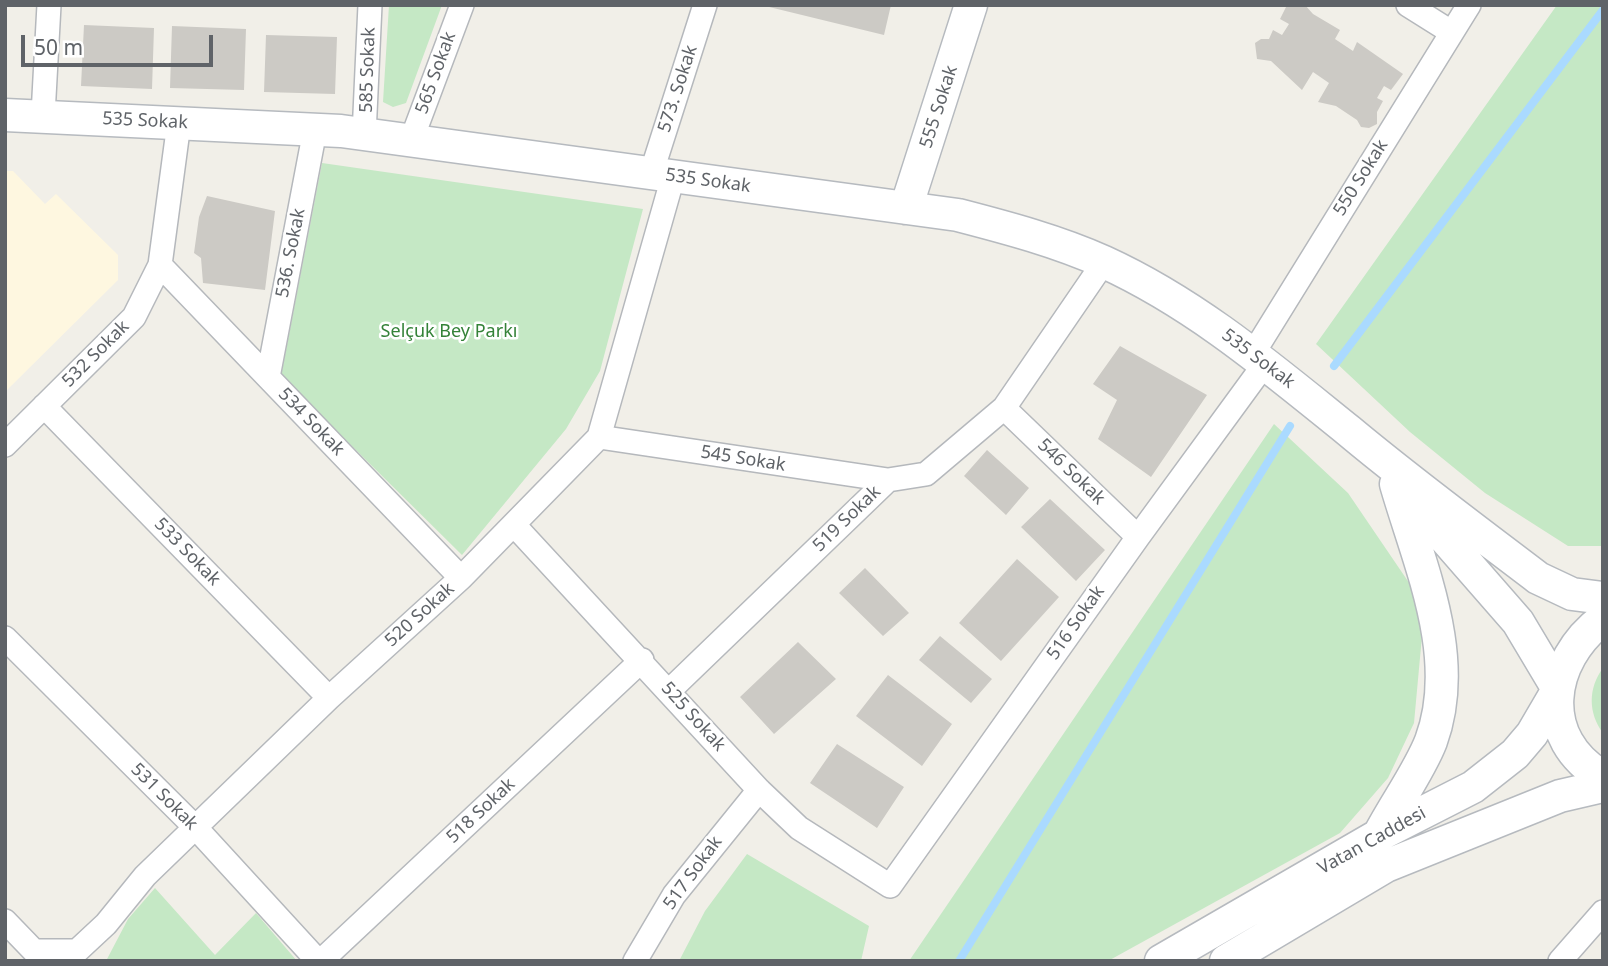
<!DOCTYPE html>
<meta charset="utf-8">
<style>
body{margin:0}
#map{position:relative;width:1608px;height:966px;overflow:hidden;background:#f1efe8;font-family:"Noto Sans",sans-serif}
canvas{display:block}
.frame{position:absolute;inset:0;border:7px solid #5f6368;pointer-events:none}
.scale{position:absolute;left:21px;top:35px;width:192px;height:32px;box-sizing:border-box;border:4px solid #5f6368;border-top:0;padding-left:9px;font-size:21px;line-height:24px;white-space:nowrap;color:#5f6368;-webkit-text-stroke:5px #fff;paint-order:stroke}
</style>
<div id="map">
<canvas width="1608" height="966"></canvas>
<div class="frame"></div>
<div class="scale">50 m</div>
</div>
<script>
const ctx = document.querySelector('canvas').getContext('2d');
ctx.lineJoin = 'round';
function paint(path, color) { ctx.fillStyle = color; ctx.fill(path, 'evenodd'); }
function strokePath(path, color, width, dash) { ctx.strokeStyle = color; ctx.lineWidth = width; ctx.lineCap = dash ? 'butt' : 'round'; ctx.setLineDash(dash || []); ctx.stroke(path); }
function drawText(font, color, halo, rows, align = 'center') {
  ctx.font = font + ' "Noto Sans",sans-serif'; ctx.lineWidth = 5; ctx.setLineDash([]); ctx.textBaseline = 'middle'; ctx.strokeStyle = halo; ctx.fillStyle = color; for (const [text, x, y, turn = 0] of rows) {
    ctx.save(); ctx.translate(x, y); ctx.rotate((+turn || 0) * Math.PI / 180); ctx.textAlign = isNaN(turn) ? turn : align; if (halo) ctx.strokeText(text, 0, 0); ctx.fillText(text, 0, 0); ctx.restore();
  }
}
const commercial = new Path2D(`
 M5 171H13L45 204 56 194 118 255V280L5 392Z`);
const green = new Path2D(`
 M389 5H442L406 103 393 107 383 102Z
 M1557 5H1603V546H1568L1485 493 1410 432 1316 344Z
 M322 163 643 209 600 371 566 429 462 555 281 376Z
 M1274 424 1348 493 1416 593 1422 636 1414 723 1388 778 1340 833 1108 961H909Z
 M1603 668V733C1588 713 1588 688 1603 668Z
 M747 854 869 926 861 961H679L705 911Z
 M155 888 215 955 256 913 297 961H106L128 919Z`);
const stream = new Path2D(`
 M1334 366 1603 10
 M959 961 1290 426`);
const building = new Path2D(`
 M761 5H891L884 35Z
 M1287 5H1305L1313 14 1340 30 1335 39 1353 51 1357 42 1403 74 1391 90 1384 86 1377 98 1383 101 1377 112V124L1369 128 1361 127 1357 120 1336 106 1318 102 1329 83 1313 72 1302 90 1271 61 1257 59 1255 43 1261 39H1269L1273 30 1282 35 1289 24 1280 19Z
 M84 25 154 28 152 89 81 86Z
 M172 26 246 29 244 90 170 88Z
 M266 35 337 37 335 94 264 92Z
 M207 196 275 211 265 290 203 283 201 258 194 253 199 217Z
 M1120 346 1207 395 1151 477 1098 439 1117 400 1093 384Z
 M987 450 1029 488 1006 515 964 476Z
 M1050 499 1105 550 1076 581 1021 527Z
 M1017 559 1059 597 1001 661 959 623Z
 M865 568 909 613 883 636 839 593Z
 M940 636 992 679 971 703 919 660Z
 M798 642 836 679 774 734 740 697Z
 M888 675 952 724 922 766 856 716Z
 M837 744 904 787 877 828 810 783Z`);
const street = new Path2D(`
 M1408 5 1451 32
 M43 115 49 5
 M364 135 370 5
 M411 141 462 5
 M651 174 705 5
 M160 265 461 578
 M1254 352 1469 5
 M268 377 315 130
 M44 406 329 698
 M1004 408 1138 537
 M599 437 888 480
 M5 445 134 317 160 265 179 123
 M515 526 759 790 799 828 890 886 1138 537 1266 362
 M5 638 196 828 318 961
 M669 691 888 480 926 474 1004 408 1104 262
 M5 921 34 951H77L106 924 145 876 329 698 461 578 599 437 673 177
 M321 961 642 660
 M635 961 674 895 759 790
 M1560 961 1603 912`);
const secondary = new Path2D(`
 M5 115 341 131 958 215C1008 228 1057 241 1104 262 1196 304 1272 369 1349 431 1410 482 1475 530 1538 578L1572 594 1603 598
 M906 208 971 5
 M1408 496 1518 622 1558 689
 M1603 619C1547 661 1537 739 1603 777
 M1379 835C1394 806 1420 770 1431 741 1462 657 1419 564 1396 484
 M1161 961 1379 835 1473 787 1515 754 1532 734 1556 693
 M1226 961 1386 866 1560 796 1603 786`);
const streetNames = [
 ["585 Sokak",368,70,-88],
 ["565 Sokak",436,73,-70],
 ["573. Sokak",678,89,-72],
 ["555 Sokak",939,107,-72],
 ["535 Sokak",145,121,3],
 ["550 Sokak",1361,178,-58],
 ["535 Sokak",708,181,8],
 ["536. Sokak",291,253,-79],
 ["532 Sokak",96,354,-45],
 ["535 Sokak",1258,359,37],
 ["534 Sokak",311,422,46],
 ["545 Sokak",743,459,9],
 ["546 Sokak",1071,472,44],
 ["519 Sokak",847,519,-44],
 ["533 Sokak",187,552,46],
 ["520 Sokak",420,615,-42],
 ["516 Sokak",1076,623,-55],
 ["525 Sokak",693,717,48],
 ["531 Sokak",164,797,45],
 ["518 Sokak",481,811,-43],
 ["Vatan Caddesi",1372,841,-29],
 ["517 Sokak",693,873,-54]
];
const parkNames = [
 ["Selçuk Bey Parkı",449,332]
];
paint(commercial, '#fef7e0');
paint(green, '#c5e8c5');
strokePath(stream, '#aadaff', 8);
paint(building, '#cccac5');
strokePath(street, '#b5b8bc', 26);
strokePath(secondary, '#b6babf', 35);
strokePath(street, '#fff', 23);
strokePath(secondary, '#fff', 32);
drawText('18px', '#5f6368', '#fff', streetNames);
drawText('18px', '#348238', '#fff', parkNames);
</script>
